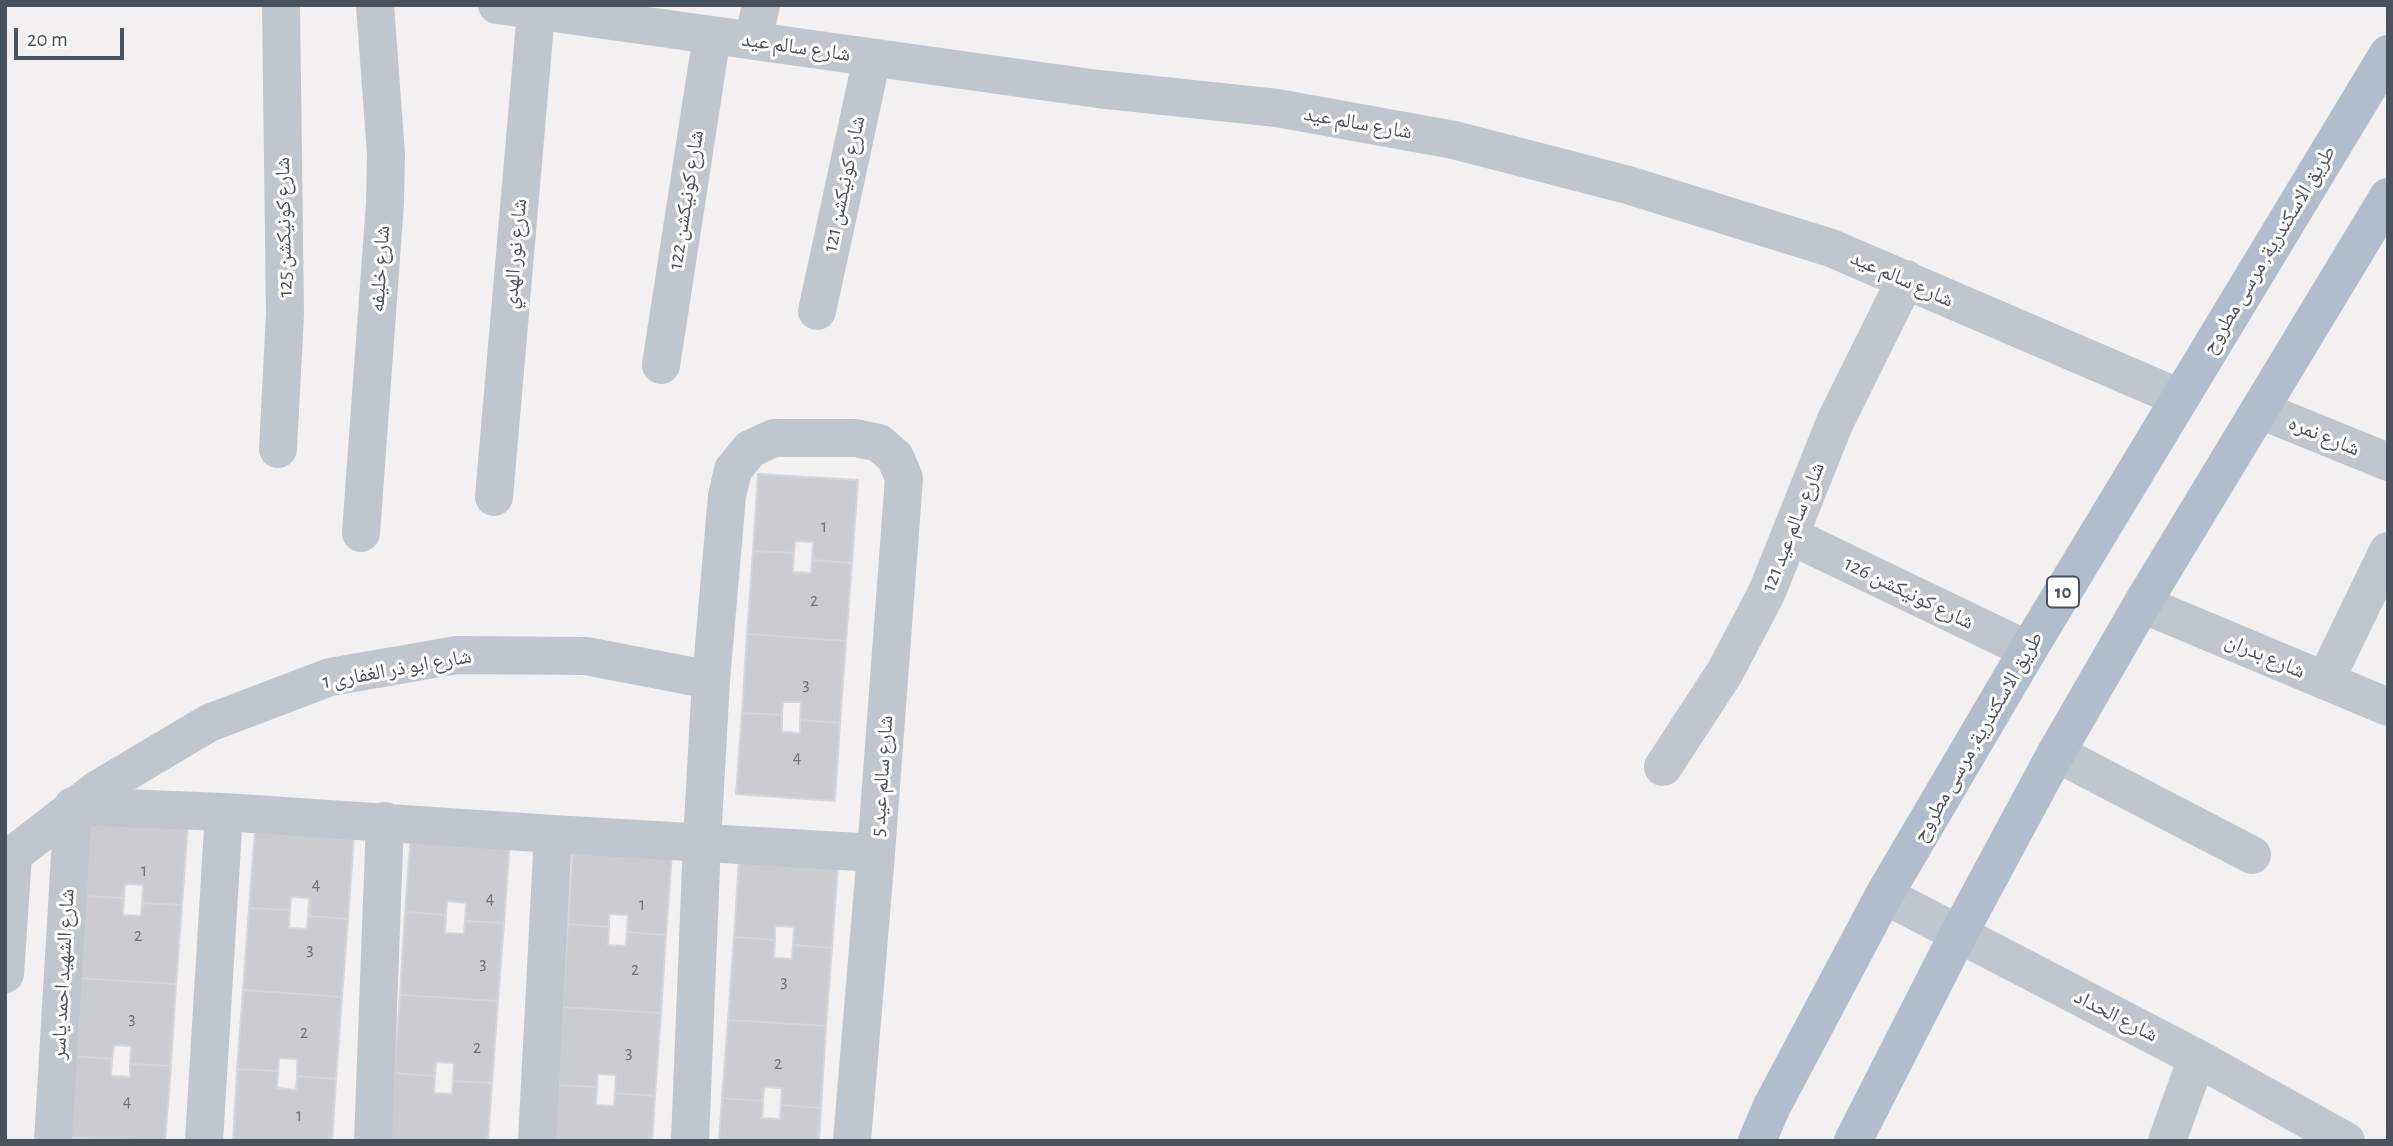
<!DOCTYPE html>
<meta charset="utf-8">
<style>
body{margin:0}
#map{position:relative;width:2393px;height:1146px;overflow:hidden;background:#f2f0f0;font-family:"Alegreya Sans",sans-serif}
canvas{display:block}
.frame{position:absolute;inset:0;border:7px solid #49525d;pointer-events:none}
.scale{position:absolute;left:14px;top:28px;width:110px;height:32px;box-sizing:border-box;border:4px solid #49525d;border-top:0;padding-left:9px;font-size:21px;line-height:24px;white-space:nowrap;color:#49525d;-webkit-text-stroke:5px #fff;paint-order:stroke}
</style>
<div id="map">
<canvas width="2393" height="1146"></canvas>
<div class="frame"></div>
<div class="scale">20 m</div>
</div>
<script>
const ctx = document.querySelector('canvas').getContext('2d');
ctx.lineJoin = 'round';
function paint(path, color) { ctx.fillStyle = color; ctx.fill(path, 'evenodd'); }
function strokePath(path, color, width, dash) { ctx.strokeStyle = color; ctx.lineWidth = width; ctx.lineCap = dash ? 'butt' : 'round'; ctx.setLineDash(dash || []); ctx.stroke(path); }
function drawText(font, color, halo, rows, align = 'center') {
  ctx.font = font + ' "Alegreya Sans","Noto Naskh Arabic",sans-serif'; ctx.lineWidth = 6; ctx.setLineDash([]); ctx.textBaseline = 'middle'; ctx.strokeStyle = halo; ctx.fillStyle = color; for (const [text, x, y, turn = 0] of rows) {
    ctx.save(); ctx.translate(x, y); ctx.rotate((+turn || 0) * Math.PI / 180); ctx.textAlign = isNaN(turn) ? turn : align; if (halo) ctx.strokeText(text, 0, 0); ctx.fillText(text, 0, 0); ctx.restore();
  }
}
const building = new Path2D(`
 M758 474 858 480 852 563 812 560 813 542 795 541 794 553 753 551Z
 M753 551 794 553 793 572 811 573 812 560 852 563 846 641 747 634Z
 M747 634 846 641 840 723 800 720 801 702H783L782 715 742 713Z
 M742 713 782 715V732L800 733V720L840 723 835 801 736 794Z
 M89 817 188 824 182 905 142 903 143 885 125 884 124 898 83 896Z
 M255 830 354 836 348 919 308 916 309 898 291 897 290 910 249 908Z
 M411 834 510 840 504 923 465 921 466 903 447 901 446 915 405 912Z
 M573 846 672 853 666 935 627 932 628 915 609 914V927L568 924Z
 M739 859 838 865 832 948 793 945 794 927 775 926V940L734 937Z
 M83 896 124 898 123 915 141 916 142 903 182 905 176 984 77 978Z
 M249 908 290 910 289 928 307 929 308 916 348 919 342 997 243 990Z
 M405 912 446 915 445 933 464 934 465 921 504 923 498 1001 400 995Z
 M568 924 609 927 608 945 626 946 627 932 666 935 661 1013 562 1007Z
 M734 937 775 940 774 958 792 959 793 945 832 948 826 1026 728 1020Z
 M77 978 176 984 171 1066 130 1064 131 1046 114 1045 112 1059 72 1056Z
 M243 990 342 997 336 1079 297 1076V1059L279 1058 278 1071 237 1069Z
 M400 995 498 1001 492 1083 453 1081 454 1063 436 1062 435 1076 394 1073Z
 M562 1007 661 1013 655 1096 615 1093 616 1075 598 1074 597 1087 557 1085Z
 M728 1020 826 1026 821 1108 781 1105 782 1088 764 1087 763 1101 722 1098Z
 M72 1056 112 1059 111 1076 130 1077V1064L171 1066 165 1141 66 1138Z
 M237 1069 278 1071 277 1088 296 1090 297 1076 336 1079 332 1141H233Z
 M394 1073 435 1076 434 1093 452 1094 453 1081 492 1083 488 1141H389Z
 M557 1085 597 1087 596 1105 614 1106 615 1093 655 1096 652 1141H553Z
 M722 1098 763 1101 762 1118 780 1119 781 1105 821 1108 819 1141H719Z`);
const minor = new Path2D(`
 M497 5 1098 89 1277 108 1454 140 1628 185 1831 248 2180 398
 M753 41 761 5
 M817 311 872 58
 M661 365 712 35
 M2260 410 2388 462
 M278 449 285 314 281 5
 M494 497 536 12
 M361 533 385 203 386 154 375 5
 M1791 536 2028 650
 M2142 604 2388 707
 M2325 681 2388 551
 M2056 753 2252 855
 M1663 767 1725 672 1767 592 1835 422 1906 279
 M5 861 98 789 209 723 330 677 457 655 586 656 711 680
 M1884 895 2197 1058 2346 1141
 M5 974 13 855
 M53 1141 73 806 224 812 553 834 876 853
 M204 1141 224 812
 M373 1141 385 821
 M537 1141 553 834
 M690 1141 702 841 711 680 727 496 733 470 750 449 774 438H856L879 443 895 457 904 478 876 853 852 1141
 M2167 1141 2197 1058`);
const major = new Path2D(`
 M1757 1141 1771 1108 1884 895 2028 650 2388 54
 M1853 1141 1958 935 2056 753 2142 604 2388 197`);
const numberNames = [
 ["1",824,527],
 ["2",814,601],
 ["3",806,685],
 ["4",797,758],
 ["1",144,871],
 ["4",316,885],
 ["4",490,899],
 ["1",642,905],
 ["2",138,936],
 ["3",310,950],
 ["3",483,964],
 ["2",635,970],
 ["3",784,982],
 ["3",132,1019],
 ["2",304,1033],
 ["2",477,1048],
 ["3",629,1053],
 ["2",778,1064],
 ["4",127,1102],
 ["1",299,1116]
];
const shields = [
 [2063,592,32]
];
const shieldNames = [
 ["10",2063,592]
];
const streetNames = [
 ["شارع سالم عيد",796,47,8],
 ["شارع سالم عيد",1358,123,10],
 ["شارع كونيكشن 121",844,184,-78],
 ["شارع كونيكشن 122",686,200,-81],
 ["شارع كونيكشن 125",284,227,-91],
 ["طريق الاسكندرية, مرسى مطروح",2269,250,-59],
 ["شارع نور الهدي",515,254,-85],
 ["شارع خليفه",380,269,-86],
 ["شارع سالم عيد",1902,279,24],
 ["شارع نمره",2324,436,22],
 ["شارع سالم عيد 121",1793,527,-68],
 ["شارع كونيكشن 126",1909,593,26],
 ["شارع بدران",2265,656,23],
 ["شارع ابو ذر الغفارى 1",397,669,-10],
 ["طريق الاسكندرية, مرسى مطروح",1978,737,-60],
 ["شارع سالم عيد 5",882,776,-86],
 ["شارع الشهيد احمد ياسر",63,974,-87],
 ["شارع الحداد",2116,1016,27]
];
paint(building, '#caccd2');
strokePath(building, '#d4d6db', 2);
strokePath(minor, '#bfc6ce', 38);
strokePath(major, '#b1bdcd', 38);
drawText('18px', '#69707a', null, numberNames);
for (const [x, y, w] of shields) { const box = new Path2D(); box.roundRect(x - w / 2, y - 15.5, w, 31, 5); ctx.fillStyle = '#fff'; ctx.fill(box); strokePath(box, '#49525d', 2); }
drawText('bold 19px', '#49525d', null, shieldNames);
drawText('21px', '#49525d', '#fff', streetNames);
</script>
